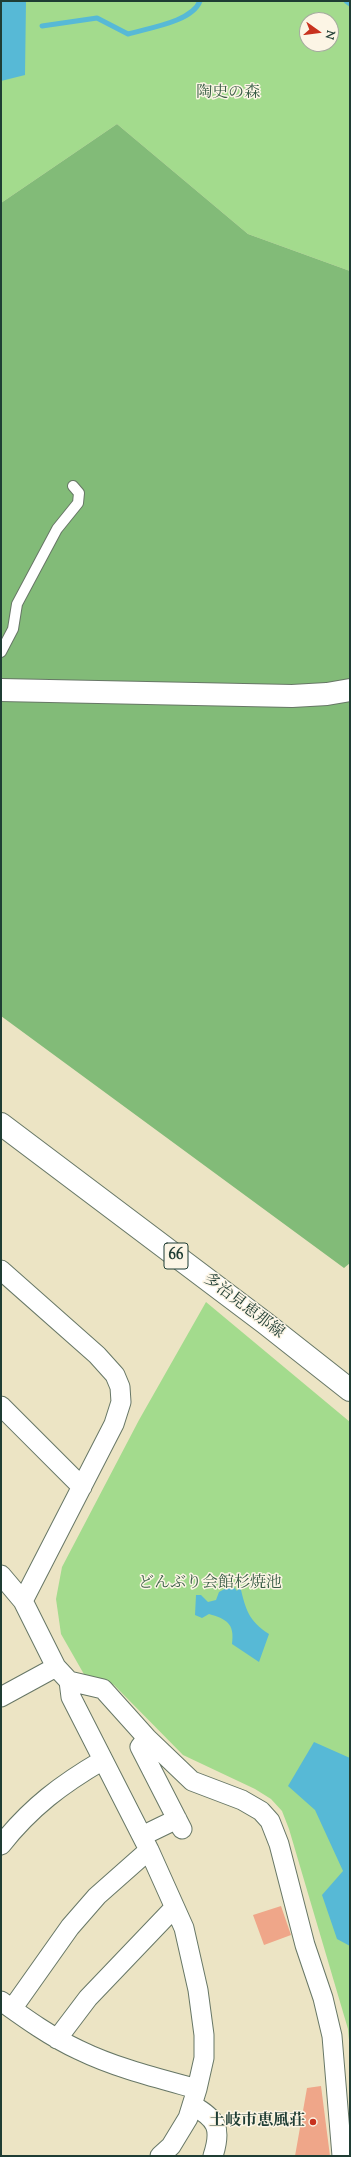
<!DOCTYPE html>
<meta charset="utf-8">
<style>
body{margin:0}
#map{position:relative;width:351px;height:2157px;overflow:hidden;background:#ece4c4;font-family:"Sorts Mill Goudy",serif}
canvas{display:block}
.frame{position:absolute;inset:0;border:2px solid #1f3d34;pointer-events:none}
.north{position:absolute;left:299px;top:12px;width:40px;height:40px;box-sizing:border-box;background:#fcf5e5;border:1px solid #a4ab9e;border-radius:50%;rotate:104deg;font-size:11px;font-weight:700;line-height:16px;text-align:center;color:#1f3d34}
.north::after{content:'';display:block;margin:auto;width:14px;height:18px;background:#c8321e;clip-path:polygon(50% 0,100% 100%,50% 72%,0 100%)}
</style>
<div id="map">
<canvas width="351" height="2157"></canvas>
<div class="frame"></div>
<div class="north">N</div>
</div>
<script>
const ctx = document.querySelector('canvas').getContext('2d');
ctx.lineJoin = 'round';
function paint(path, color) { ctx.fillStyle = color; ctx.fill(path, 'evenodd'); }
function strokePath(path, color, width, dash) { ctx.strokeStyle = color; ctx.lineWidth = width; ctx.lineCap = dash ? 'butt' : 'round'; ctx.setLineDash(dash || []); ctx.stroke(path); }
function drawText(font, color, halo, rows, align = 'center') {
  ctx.font = font + ' "Sorts Mill Goudy","Noto Serif JP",serif'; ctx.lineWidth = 3; ctx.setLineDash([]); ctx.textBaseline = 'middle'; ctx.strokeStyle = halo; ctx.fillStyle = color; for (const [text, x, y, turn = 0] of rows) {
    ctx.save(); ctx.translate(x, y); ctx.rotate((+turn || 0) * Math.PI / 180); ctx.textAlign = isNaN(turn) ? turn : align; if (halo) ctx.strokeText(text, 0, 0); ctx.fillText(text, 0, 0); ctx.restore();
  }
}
const green = new Path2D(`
 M1 1H350V271L248 234 117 124 1 203ZM307 20H331V44H307Z
 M206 1302 350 1422V2050L348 2029 289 1829 282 1811 271 1799 255 1789 183 1755 114 1685 85 1676 61 1634 56 1599 62 1567 139 1420Z`);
const forest = new Path2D(`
 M117 124 248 234 350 271V1263L344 1268 1 1016V203Z`);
const water = new Path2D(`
 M1 1H26L25 75 1 81Z
 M232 1585 237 1591 240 1586C246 1610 248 1620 269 1634L259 1662 232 1644C235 1623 226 1619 209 1614L202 1618 195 1615 196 1595H201L208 1602 216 1600 219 1592Z
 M314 1742 350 1758V1946L337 1939 322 1895 343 1871 315 1810 288 1786Z`);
const stream = new Path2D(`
 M346 1 350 4
 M42 26 97 18 128 34C148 28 192 22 200 1`);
const building = new Path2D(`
 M281 1906 291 1935 264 1945 253 1915Z
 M321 2086 330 2156H295L307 2088Z`);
const service = new Path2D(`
 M1 652 13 629 17 604 57 529 78 503 79 493 73 486`);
const minor = new Path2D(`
 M1 1270 97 1355 115 1375 120 1387 121 1402 114 1424 23 1601
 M1 1406 82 1487
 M1 1575 23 1601 56 1667 69 1681 103 1689 147 1738 192 1781 242 1800 261 1811 270 1821 279 1844 305 1945 323 1998 332 2036 342 2156
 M69 1681 71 1697 149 1850 184 1928 198 1990 204 2035V2058L197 2089 188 2118 171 2146 160 2156
 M1 1697 56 1667
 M147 1738 140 1747 182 1829
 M142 1836 177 1819
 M1 1845C31 1807 62 1784 103 1760
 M1 2001C26 2019 51 2037 79 2050 116 2068 157 2078 197 2089
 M12 2009 70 1927 97 1896 149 1850
 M57 2039 88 1998 174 1908
 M192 2105C217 2119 222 2128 213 2156`);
const tertiary = new Path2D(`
 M1 690 292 696 327 694 350 690`);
const primary = new Path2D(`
 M1 1124 265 1323 350 1390`);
const markers = [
 [313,2122,4,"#c8321e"]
];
const shields = [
 [176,1256,24]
];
const shieldNames = [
 ["66",176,1256]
];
const parkNames = [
 ["陶史の森",228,94],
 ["どんぶり会館杉焼池",210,1584]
];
const streetNames = [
 ["多治見恵那線",243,1307,37]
];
const poiNames = [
 ["土岐市恵風荘",305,2122]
];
paint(green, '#a3db8d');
paint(forest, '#82bb78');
paint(water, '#57b9d6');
strokePath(stream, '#57b9d6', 5);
paint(building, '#efa689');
strokePath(service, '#677766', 12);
strokePath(minor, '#677766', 21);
strokePath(tertiary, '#677766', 24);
strokePath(primary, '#677766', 24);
strokePath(service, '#fff', 10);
strokePath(minor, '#fff', 19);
strokePath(tertiary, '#fff', 22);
strokePath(primary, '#fff', 22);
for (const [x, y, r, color] of markers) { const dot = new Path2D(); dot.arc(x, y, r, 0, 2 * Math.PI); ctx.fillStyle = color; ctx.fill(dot); strokePath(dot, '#fcf5e5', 1.5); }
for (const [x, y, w] of shields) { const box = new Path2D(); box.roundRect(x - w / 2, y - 13, w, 26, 3); ctx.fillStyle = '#fcf5e5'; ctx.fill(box); strokePath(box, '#1f3d34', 1); }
drawText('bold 15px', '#1f3d34', null, shieldNames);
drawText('16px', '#395d46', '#fcf5e5', parkNames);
drawText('16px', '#1f3d34', '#fcf5e5', streetNames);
drawText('bold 16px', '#1f3d34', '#fcf5e5', poiNames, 'right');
</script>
